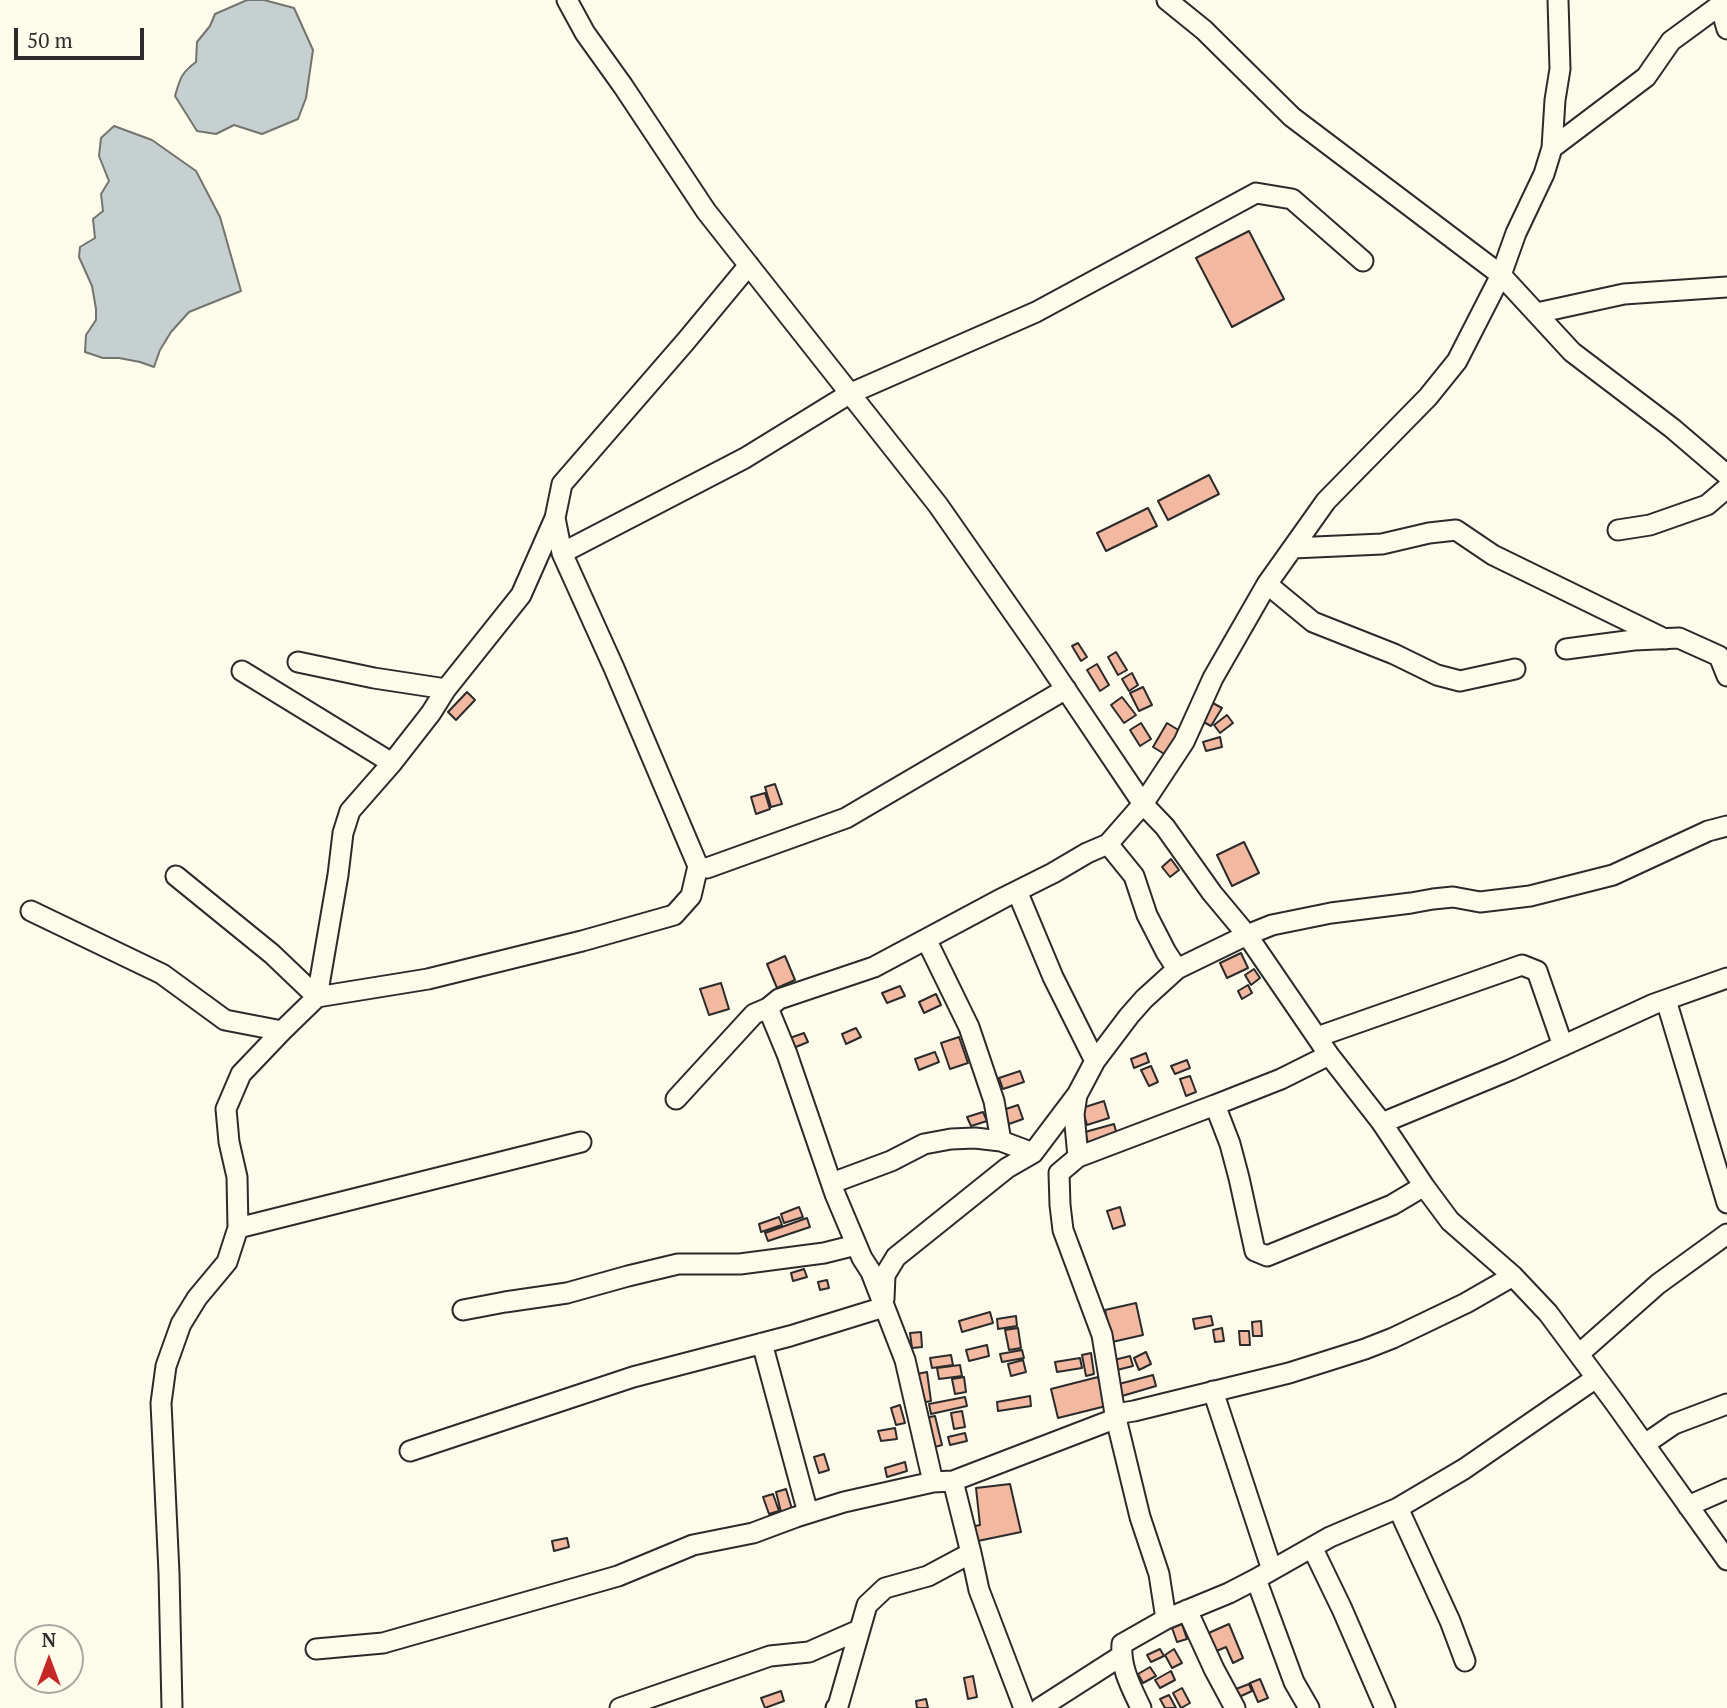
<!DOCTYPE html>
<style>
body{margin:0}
#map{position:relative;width:1727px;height:1708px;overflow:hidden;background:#fdfbea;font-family:"PT Serif",serif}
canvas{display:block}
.north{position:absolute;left:14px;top:1624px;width:70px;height:70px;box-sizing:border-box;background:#fdfbea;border:2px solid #a9a89e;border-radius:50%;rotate:0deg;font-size:19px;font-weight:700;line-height:28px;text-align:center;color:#2b2b2b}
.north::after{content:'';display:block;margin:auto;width:24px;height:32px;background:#c62828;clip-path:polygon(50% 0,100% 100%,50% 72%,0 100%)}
.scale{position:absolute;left:14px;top:28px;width:130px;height:32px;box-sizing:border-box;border:4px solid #2b2b2b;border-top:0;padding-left:9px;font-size:21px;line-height:24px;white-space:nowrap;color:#2b2b2b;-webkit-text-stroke:5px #fdfbea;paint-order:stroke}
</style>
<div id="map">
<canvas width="1727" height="1708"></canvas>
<div class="north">N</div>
<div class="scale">50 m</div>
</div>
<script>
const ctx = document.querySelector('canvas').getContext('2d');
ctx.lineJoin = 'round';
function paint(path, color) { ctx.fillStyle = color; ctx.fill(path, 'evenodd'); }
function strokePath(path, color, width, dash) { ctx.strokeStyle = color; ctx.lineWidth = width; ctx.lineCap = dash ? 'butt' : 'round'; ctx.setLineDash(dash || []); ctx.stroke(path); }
const water = new Path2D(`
 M247 0H264L294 8 313 50 306 98 298 119 262 134 234 125 216 134 197 131 175 96C180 79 181 73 196 62L197 42 210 26 215 14Z
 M114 126 152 140 196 171 220 217 241 291 189 312 171 332 160 350 154 367 140 362 119 358H103L85 352 86 335 96 320V309L92 286 79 257 80 247 95 238 93 219 103 211 101 194 109 181 99 156 101 138Z`);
const building = new Path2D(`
 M1249 231 1284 299 1232 327 1196 258Z
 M1209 475 1219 494 1168 520 1158 501Z
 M1148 508 1157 526 1106 551 1097 533Z
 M1078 643 1087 657 1081 661 1072 646Z
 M1116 652 1127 670 1118 675 1108 657Z
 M1097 664 1109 685 1100 691 1087 670Z
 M1132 673 1138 685 1129 691 1122 679Z
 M1143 687 1152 705 1139 711 1130 693Z
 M467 692 475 700 456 720 448 712Z
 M1122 697 1136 715 1124 723 1111 705Z
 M1211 702 1222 708 1211 726 1200 720Z
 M1227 715 1233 723 1220 733 1214 725Z
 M1141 723 1151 739 1140 746 1130 730Z
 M1167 723 1180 731 1166 755 1153 747Z
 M1220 737 1222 747 1206 751 1203 742Z
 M775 784 782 804 771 807 765 787Z
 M765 793 770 809 756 814 751 797Z
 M1244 842 1259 873 1232 886 1217 855Z
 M1171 859 1179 870 1170 877 1162 867Z
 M1241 953 1248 968 1227 978 1220 963Z
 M785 956 795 980 777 988 767 964Z
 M1254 969 1260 978 1251 985 1245 975Z
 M721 983 729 1009 709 1015 700 989Z
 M1248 985 1252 993 1242 999 1238 991Z
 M900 986 905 996 887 1003 882 993Z
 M936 994 941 1005 924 1013 919 1002Z
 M856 1028 861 1037 846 1044 842 1034Z
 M804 1033 808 1042 791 1049 787 1039Z
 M959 1037 968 1063 950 1069 941 1043Z
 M935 1052 939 1062 919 1070 915 1059Z
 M1146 1053 1149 1062 1134 1068 1131 1059Z
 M1187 1060 1190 1068 1175 1074 1171 1066Z
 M1151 1066 1158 1082 1149 1086 1141 1070Z
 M1020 1071 1024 1082 1003 1089 999 1078Z
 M1190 1076 1196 1092 1186 1096 1180 1079Z
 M1104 1101 1109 1118 1087 1125 1082 1108Z
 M1018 1105 1023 1119 1009 1124 1003 1110Z
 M983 1112 987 1121 971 1126 967 1117Z
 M1114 1124 1117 1135 1088 1143 1085 1132Z
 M799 1207 803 1217 784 1223 781 1214Z
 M1120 1207 1125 1225 1113 1229 1107 1211Z
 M779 1217 782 1225 761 1232 759 1224Z
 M807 1218 810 1227 768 1241 765 1233Z
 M804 1269 807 1277 793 1281 791 1273Z
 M827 1280 829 1288 820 1290 818 1282Z
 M1136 1303 1143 1335 1112 1342 1105 1310Z
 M990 1312 993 1323 962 1332 959 1321Z
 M1016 1316 1017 1326 998 1329 997 1319Z
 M1211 1316 1213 1325 1195 1329 1193 1319Z
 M1261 1321 1262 1336H1253L1252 1322Z
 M1018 1328 1021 1348 1009 1350 1005 1330Z
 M1222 1328 1224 1341 1215 1342 1213 1330Z
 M1239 1331H1249L1250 1345H1240Z
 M921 1332 922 1347 912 1348 910 1333Z
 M987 1345 989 1356 969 1361 966 1350Z
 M1022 1350 1024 1358 1002 1362 1000 1354Z
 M1146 1352 1151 1364 1139 1370 1134 1358Z
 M1091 1353 1094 1374 1086 1376 1082 1355Z
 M951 1355 953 1365 932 1368 930 1358Z
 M1130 1356 1133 1366 1117 1370 1114 1360Z
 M1080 1358 1082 1368 1057 1372 1055 1362Z
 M1023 1360 1026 1372 1011 1376 1008 1364Z
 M960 1365 962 1376 939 1379 937 1368Z
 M927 1372 931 1401 921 1403 917 1374Z
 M1153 1375 1156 1386 1122 1396 1119 1384Z
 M964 1377 966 1392 955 1394 952 1379Z
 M1098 1377 1106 1406 1058 1418 1051 1389Z
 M1030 1396 1031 1406 998 1411 997 1402Z
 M965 1397 967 1406 931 1414 929 1404Z
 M900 1405 905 1423 896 1425 891 1408Z
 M962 1411 965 1427 954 1429 951 1413Z
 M935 1416 942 1445 931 1448 924 1418Z
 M895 1428 897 1439 881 1441 878 1431Z
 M965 1433 967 1441 950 1445 948 1437Z
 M824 1454 829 1470 819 1473 814 1457Z
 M905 1462 907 1471 887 1477 885 1468Z
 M1010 1484 1021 1532 973 1542 970 1527 980 1525 976 1488Z
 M786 1489 792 1509 781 1512 776 1492Z
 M773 1494 779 1511 769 1514 763 1497Z
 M567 1538 569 1547 554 1551 552 1541Z
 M1182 1624 1187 1639 1177 1642 1172 1628Z
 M1229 1624 1243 1658 1233 1663 1226 1647 1212 1653 1204 1635Z
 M1160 1649 1164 1656 1151 1662 1147 1655Z
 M1174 1649 1182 1663 1172 1668 1165 1655Z
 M1150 1667 1156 1676 1143 1683 1138 1674Z
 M1171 1671 1175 1680 1160 1688 1155 1680Z
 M973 1676 977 1697 968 1699 964 1678Z
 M1260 1679 1268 1698 1258 1702 1250 1683Z
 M1249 1684 1252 1691 1239 1697 1236 1689Z
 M1182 1688 1190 1703 1181 1708 1173 1693Z
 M781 1691 784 1701 765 1708 761 1698Z
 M1169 1695 1176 1708H1165L1160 1699Z
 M926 1699 928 1708H917L916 1701Z`);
const minor = new Path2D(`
 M567 0 585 33 623 86 706 211 938 505 1040 651 1143 804 1165 827 1212 893 1247 935 1329 1055 1382 1123 1424 1186 1450 1221 1513 1276 1548 1313 1615 1403 1727 1560
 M1167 0 1204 30 1292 117 1501 275 1572 352 1672 428 1727 475
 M1720 5 1727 29
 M1552 148 1646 77 1671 41 1727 0
 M749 265 686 341 562 484 555 518 562 553 614 668 698 866 707 868 846 818 1066 689
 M1537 313 1624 294 1727 287
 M1618 530 1650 525 1707 505 1727 488
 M1293 548 1382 544 1429 533 1456 530 1493 555 1665 639
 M562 553 745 458 849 394 1036 312 1256 193 1292 199 1363 261
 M1267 584 1313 622 1394 654 1437 675 1460 681 1515 669
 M1566 649 1634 640 1679 638 1719 656 1727 676
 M298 662 374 678 446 689
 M242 671 392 763
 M1108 844 1134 876 1147 915 1166 952 1177 969
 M176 876 272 954 317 997 428 979 582 941 674 915 691 896 698 866
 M1017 891 1053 977 1095 1061
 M31 911 162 974 225 1020 282 1031
 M926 939 969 1027 994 1101 1001 1141
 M1666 1000 1727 1203
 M768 1008 787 1054 835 1194 862 1258 871 1272 905 1360 933 1482 953 1481 1117 1418
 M1317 1037 1522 965 1537 971 1563 1046
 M1329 1055 1281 1079 1215 1105 1230 1144 1239 1178 1255 1251 1267 1256 1392 1205 1424 1186
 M676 1099 754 1014 768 1008 779 999 874 967 1003 898 1053 873 1087 853 1108 844 1143 804 1184 742 1213 678 1267 584 1326 501 1428 397 1457 361 1501 275 1516 233 1544 174 1552 148 1555 100 1560 69 1558 0
 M1382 1123 1510 1070 1654 1004 1727 978
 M1078 1157 1215 1105
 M832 1183 891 1161 924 1144 951 1139 975 1138 1001 1141 1033 1153
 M238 1228 581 1142
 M884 1299 885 1275 896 1257 1007 1168 1033 1153 1076 1096
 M463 1310 505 1302 567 1293 628 1276 678 1264H740L824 1253 856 1245
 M762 1343 808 1513
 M1579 1354 1658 1284 1727 1234
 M1213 1391 1272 1570
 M1115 1414 1134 1411 1289 1373 1365 1349 1393 1338 1466 1303 1513 1276
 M1645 1444 1674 1424 1727 1404
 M410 1451 633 1377 790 1336 884 1307
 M953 1481 971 1553 979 1590 1024 1708
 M1688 1506 1727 1489
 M1398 1508 1450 1621 1465 1661
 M1312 1547 1342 1609 1385 1708
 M1256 1579 1294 1682 1309 1708
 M1187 1610 1214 1669 1235 1708
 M1166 1619 1159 1574 1140 1517 1115 1414 1102 1335 1063 1230 1060 1205 1059 1173 1078 1157 1074 1114 1077 1095 1095 1061 1129 1016 1144 999 1177 969 1247 935 1272 925 1331 913 1411 903 1433 899 1453 897 1480 902 1530 896 1613 875 1708 831 1727 826
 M316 1649 383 1643 618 1576 693 1545 753 1533 796 1517 844 1502 933 1482
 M172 1708 169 1573 161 1403 166 1366 181 1324 197 1298 227 1262 238 1228 237 1177 229 1142 226 1109 241 1074 282 1031 317 997 338 875 343 833 350 811 392 763 431 713 446 689 521 595 555 518
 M620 1708 770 1656 809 1652 859 1630
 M836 1708 838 1706 867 1605 885 1588 928 1576 971 1553
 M1040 1708 1121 1656
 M1141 1708C1131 1687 1120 1667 1122 1644L1166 1619 1229 1593 1256 1579 1330 1537 1398 1508 1464 1469 1596 1378`);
paint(water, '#c7d0d0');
strokePath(water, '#74746e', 2);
paint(building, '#f2b8a0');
strokePath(building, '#2b2b2b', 2);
strokePath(minor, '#2b2b2b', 23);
strokePath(minor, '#fdfbea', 19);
</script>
